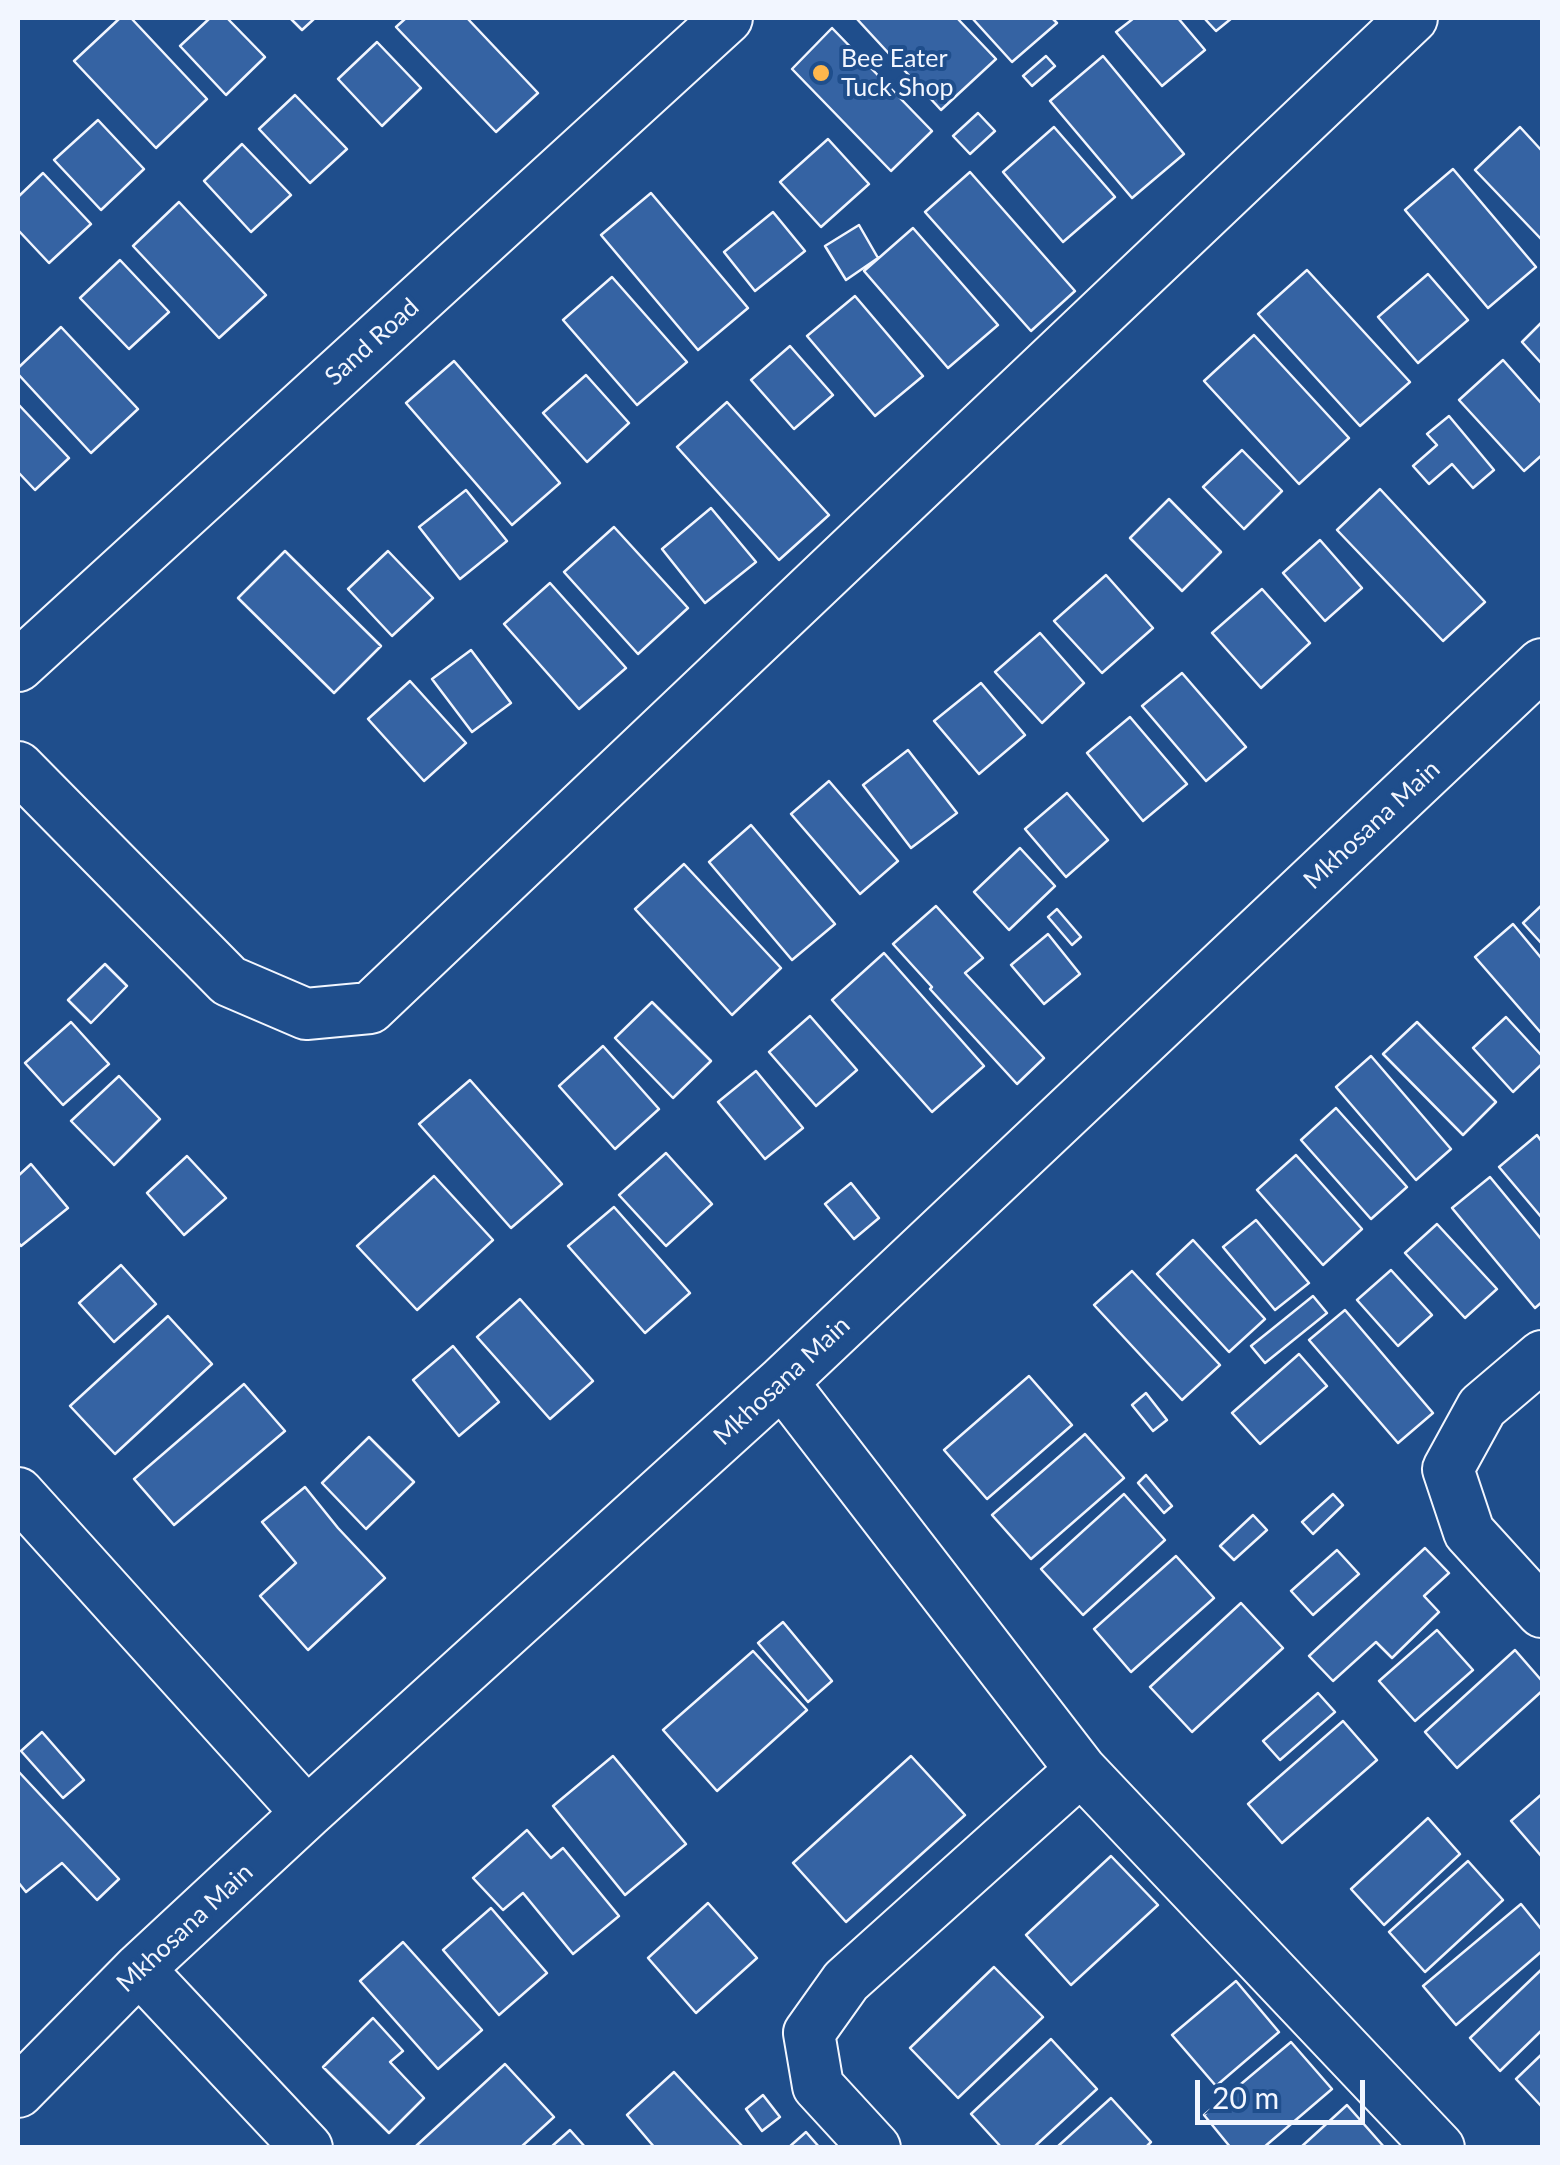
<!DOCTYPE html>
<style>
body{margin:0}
#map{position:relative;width:1560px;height:2165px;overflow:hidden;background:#1f4e8c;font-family:Lato,sans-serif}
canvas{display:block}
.frame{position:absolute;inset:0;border:20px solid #f2f6ff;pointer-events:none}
.scale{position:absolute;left:1195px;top:2080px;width:170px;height:45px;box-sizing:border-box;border:5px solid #f2f6ff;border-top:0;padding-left:12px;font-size:30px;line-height:35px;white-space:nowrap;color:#f2f6ff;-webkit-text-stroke:8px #1f4e8c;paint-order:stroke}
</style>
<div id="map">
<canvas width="1560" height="2165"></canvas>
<div class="frame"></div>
<div class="scale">20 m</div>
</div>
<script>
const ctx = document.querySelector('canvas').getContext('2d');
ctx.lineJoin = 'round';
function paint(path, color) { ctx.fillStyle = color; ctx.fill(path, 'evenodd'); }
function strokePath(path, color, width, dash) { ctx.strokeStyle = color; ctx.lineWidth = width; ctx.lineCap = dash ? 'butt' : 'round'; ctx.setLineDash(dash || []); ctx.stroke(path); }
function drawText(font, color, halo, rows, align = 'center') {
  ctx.font = font + ' Lato,sans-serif'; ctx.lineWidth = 8; ctx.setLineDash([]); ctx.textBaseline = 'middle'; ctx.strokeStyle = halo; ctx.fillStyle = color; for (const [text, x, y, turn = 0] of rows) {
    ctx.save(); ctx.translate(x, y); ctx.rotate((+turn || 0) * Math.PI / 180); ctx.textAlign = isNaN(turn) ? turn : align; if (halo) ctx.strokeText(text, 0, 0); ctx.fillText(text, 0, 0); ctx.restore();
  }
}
const building = new Path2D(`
 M120 18H131L207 99 156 148 74 61Z
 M210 18H227L265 57 226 95 180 46Z
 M290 18H315L302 30Z
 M406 18H467L538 93 496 132 396 27Z
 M856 18H957L996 59 941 110Z
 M972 18H1052L1057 23 1012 62Z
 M1134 18H1178L1205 50 1162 86 1116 32Z
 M1204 18H1232L1216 31Z
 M832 28 932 131 891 171 792 69Z
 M377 42 421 88 382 126 338 79Z
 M1046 56 1055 66 1032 86 1023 76Z
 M1103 56 1184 154 1132 198 1050 101Z
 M295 95 347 149 310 183 259 129Z
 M978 113 995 131 970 154 953 136Z
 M98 120 144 169 101 210 54 160Z
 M1054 127 1115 197 1063 242 1003 172Z
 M1520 127 1542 151V240L1475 170Z
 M828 139 869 184 821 227 780 182Z
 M242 144 291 195 251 232 204 181Z
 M1453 169 1536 267 1488 308 1405 210Z
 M970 172 1075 291 1031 331 925 212Z
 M43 173 91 224 49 263 18 230V197Z
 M651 193 748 308 698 350 601 235Z
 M179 202 266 295 219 338 133 246Z
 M773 212 805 251 755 291 724 252Z
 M859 225 878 258 846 280 825 246Z
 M913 228 998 325 948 368 864 271Z
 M120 260 169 312 129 349 80 298Z
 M1307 270 1410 382 1360 426 1258 314Z
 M1428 274 1468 320 1418 363 1378 317Z
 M612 277 687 362 637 405 563 320Z
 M855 296 923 376 875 416 807 336Z
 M1542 322V364L1522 342Z
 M61 327 138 409 91 453 18 374V368Z
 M1254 335 1349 438 1299 484 1204 381Z
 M790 346 833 395 794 429 751 380Z
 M1503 360 1542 404V455L1524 471 1459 400Z
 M454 361 560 483 512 525 406 403Z
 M586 375 629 423 587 462 543 413Z
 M727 402 829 515 779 560 677 447Z
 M18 404 69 458 35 490 18 472Z
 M1449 416 1494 470 1473 488 1452 464 1429 484 1413 466 1437 445 1427 434Z
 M1242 450 1282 491 1244 529 1203 487Z
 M1380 489 1485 602 1443 641 1337 530Z
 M466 490 507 541 460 579 419 527Z
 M1169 499 1221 552 1182 591 1130 538Z
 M711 508 756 562 705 603 662 549Z
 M614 527 688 608 638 654 564 572Z
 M1320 540 1362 588 1325 621 1283 573Z
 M285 551 381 646 334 693 238 598Z
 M388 551 433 598 392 636 348 589Z
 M1106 575 1153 628 1102 673 1054 621Z
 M550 583 626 668 579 709 504 624Z
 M1262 589 1310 643 1261 688 1212 633Z
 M1040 633 1084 683 1042 723 995 672Z
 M471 650 511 703 472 732 432 679Z
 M1182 673 1246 747 1206 781 1142 706Z
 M410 681 466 743 424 781 368 719Z
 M981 683 1025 735 979 774 934 721Z
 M1130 717 1187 784 1143 821 1087 753Z
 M908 750 957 813 911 848 863 785Z
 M829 781 898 861 860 894 791 814Z
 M1067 793 1108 840 1066 877 1025 829Z
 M751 825 835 924 792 960 709 862Z
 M1020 848 1055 886 1009 930 974 892Z
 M684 864 781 968 732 1015 635 909Z
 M1542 905V944L1523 923Z
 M936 906 983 958 965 973 1044 1058 1017 1084 930 989 932 987 893 944Z
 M1057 909 1081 937 1072 945 1048 917Z
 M1513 924 1542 959V1034L1475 957Z
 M1048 934 1080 974 1044 1004 1011 965Z
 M884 953 984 1066 932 1112 832 1000Z
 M105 964 127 986 91 1023 68 1000Z
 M652 1002 711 1061 673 1098 615 1038Z
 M810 1016 857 1070 816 1106 769 1052Z
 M1506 1017 1542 1056V1064L1513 1092 1473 1048Z
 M71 1022 109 1064 63 1105 25 1063Z
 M1417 1022 1496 1102 1463 1135 1383 1054Z
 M603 1046 659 1109 615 1149 559 1086Z
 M1371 1056 1451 1149 1416 1180 1336 1087Z
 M756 1071 803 1128 765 1159 718 1102Z
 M119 1076 160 1119 114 1165 71 1121Z
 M470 1080 562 1184 511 1228 419 1124Z
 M1336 1108 1407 1187 1371 1219 1301 1140Z
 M1537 1135 1542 1142V1218L1499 1167Z
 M666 1153 712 1204 666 1246 619 1195Z
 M1296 1155 1362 1229 1323 1265 1257 1190Z
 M187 1156 226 1198 184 1235 147 1193Z
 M31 1164 68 1208 21 1246 18 1242V1176Z
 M434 1176 493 1240 417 1310 357 1246Z
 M1490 1177 1542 1240V1302L1535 1308 1452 1208Z
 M851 1183 879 1218 854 1239 825 1204Z
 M614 1207 690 1293 645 1333 568 1246Z
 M1256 1220 1309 1283 1275 1310 1223 1247Z
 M1437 1224 1497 1289 1465 1318 1405 1253Z
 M1193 1240 1265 1319 1229 1352 1157 1274Z
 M121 1265 156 1304 114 1342 79 1303Z
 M1391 1270 1432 1315 1398 1346 1357 1300Z
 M1132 1271 1220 1365 1182 1400 1094 1305Z
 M1313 1296 1327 1313 1265 1363 1251 1346Z
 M520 1299 593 1381 550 1419 477 1337Z
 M1345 1310 1433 1413 1398 1443 1309 1340Z
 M168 1316 212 1364 115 1454 70 1406Z
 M453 1346 499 1402 459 1436 413 1380Z
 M1299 1354 1327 1386 1260 1444 1232 1413Z
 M1029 1376 1072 1425 987 1499 944 1450Z
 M244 1384 285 1431 174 1525 134 1479Z
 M1146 1393 1167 1420 1153 1431 1132 1405Z
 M1085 1434 1124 1478 1031 1559 992 1515Z
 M369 1437 414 1482 366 1529 322 1483Z
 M1146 1475 1172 1506 1164 1513 1138 1483Z
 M305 1487 338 1528 385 1578 308 1650 260 1596 296 1563 262 1522Z
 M1124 1494 1165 1540 1083 1615 1041 1569Z
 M1333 1494 1343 1505 1313 1534 1302 1522Z
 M1253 1515 1267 1530 1234 1560 1220 1546Z
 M1425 1548 1449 1573 1424 1596 1439 1612 1392 1658 1376 1642 1333 1681 1309 1656Z
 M1337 1550 1359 1574 1313 1615 1291 1591Z
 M1176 1556 1214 1598 1131 1672 1094 1629Z
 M1241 1603 1283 1648 1192 1732 1150 1687Z
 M783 1622 832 1681 808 1702 758 1643Z
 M1437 1630 1473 1670 1415 1721 1379 1681Z
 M1515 1650 1542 1681V1691L1457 1768 1425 1732Z
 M753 1651 807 1710 717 1791 663 1730Z
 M1318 1693 1335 1712 1280 1760 1263 1741Z
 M1343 1721 1377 1760 1282 1843 1248 1804Z
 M42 1732 84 1780 63 1798 21 1751Z
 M613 1756 686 1844 625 1895 553 1806Z
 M911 1756 965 1815 846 1922 793 1863Z
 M18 1771 119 1879 97 1900 62 1863 26 1892 18 1882Z
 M1542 1794V1857L1511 1821Z
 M1428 1818 1460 1854 1384 1925 1351 1889Z
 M527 1830 551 1858 563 1848 619 1916 573 1954 523 1893 503 1910 473 1878Z
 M1111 1856 1158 1905 1071 1985 1026 1935Z
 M1468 1861 1503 1900 1425 1972 1389 1932Z
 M708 1903 757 1958 696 2013 648 1958Z
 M1521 1904 1542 1930V1951L1456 2025 1423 1986Z
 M491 1908 547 1973 499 2015 443 1950Z
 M403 1942 482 2030 438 2069 360 1981Z
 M994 1967 1043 2017 958 2098 910 2048Z
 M1542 1969V2030L1500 2071 1470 2038Z
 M1236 1981 1279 2032 1216 2086 1172 2035Z
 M373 2018 403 2051 390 2062 424 2098 389 2133 323 2067Z
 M1051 2039 1097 2089 1033 2148H1002L971 2114Z
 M1291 2042 1332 2089 1263 2148H1231L1204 2115Z
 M1542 2054V2107L1516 2079Z
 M505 2064 554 2117 520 2148H418L416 2146Z
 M674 2072 744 2148H655L627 2115Z
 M763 2095 780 2117 762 2131 746 2109Z
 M1111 2098 1151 2142 1145 2148H1056Z
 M1347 2105 1385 2148H1300Z
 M570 2130 586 2148H550Z
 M806 2132 820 2148H788Z`);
const minor = new Path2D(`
 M18 666 727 18
 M18 767 229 981 306 1014 370 1008 1412 18
 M1542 1356 1482 1407 1448 1469 1469 1532 1542 1612
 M782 1382 1081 1770 1439 2148
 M18 1493 307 1813
 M139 1969 307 2148
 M18 2092 139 1969 307 1813 782 1382 1542 664
 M875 2148 818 2086 809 2033 846 1981 1081 1770`);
const markers = [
 [821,73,10,"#ffb74d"]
];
const poiNames = [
 ["Bee Eater",841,59],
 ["Tuck Shop",841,88]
];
const streetNames = [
 ["Sand Road",372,342,-42],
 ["Mkhosana Main",1372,825,-43],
 ["Mkhosana Main",782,1381,-43],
 ["Mkhosana Main",185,1928,-43]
];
paint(building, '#3563a3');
strokePath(building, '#f2f6ff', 2.5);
strokePath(minor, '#f2f6ff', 54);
strokePath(minor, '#1f4e8c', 50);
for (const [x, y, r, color] of markers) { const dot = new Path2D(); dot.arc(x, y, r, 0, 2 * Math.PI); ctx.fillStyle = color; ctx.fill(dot); strokePath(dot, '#1f4e8c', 4); }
drawText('25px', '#f2f6ff', '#1f4e8c', poiNames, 'left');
drawText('25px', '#f2f6ff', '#1f4e8c', streetNames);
</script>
